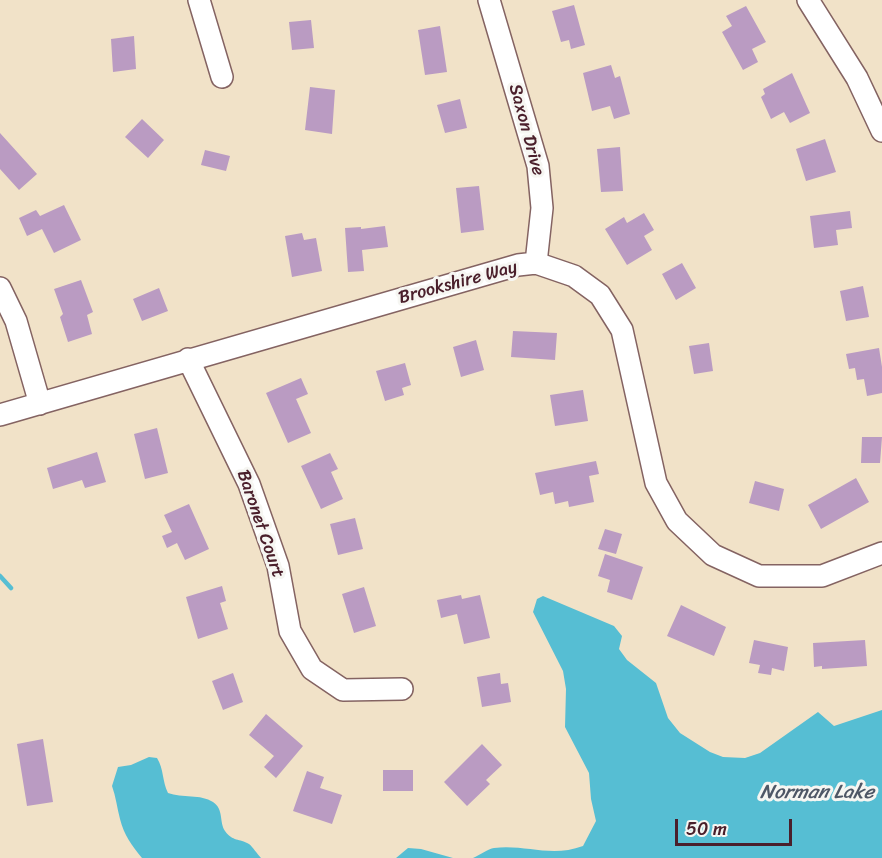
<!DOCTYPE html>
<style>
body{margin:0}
#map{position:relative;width:882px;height:858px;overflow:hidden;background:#f1e2c8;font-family:Sriracha,sans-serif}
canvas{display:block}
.scale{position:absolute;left:675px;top:819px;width:117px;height:27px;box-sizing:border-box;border:3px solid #4a1f2b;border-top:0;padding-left:8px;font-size:18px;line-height:21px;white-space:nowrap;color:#4a1f2b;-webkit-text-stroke:4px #f6f6f2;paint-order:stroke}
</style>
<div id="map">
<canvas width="882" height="858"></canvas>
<div class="scale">50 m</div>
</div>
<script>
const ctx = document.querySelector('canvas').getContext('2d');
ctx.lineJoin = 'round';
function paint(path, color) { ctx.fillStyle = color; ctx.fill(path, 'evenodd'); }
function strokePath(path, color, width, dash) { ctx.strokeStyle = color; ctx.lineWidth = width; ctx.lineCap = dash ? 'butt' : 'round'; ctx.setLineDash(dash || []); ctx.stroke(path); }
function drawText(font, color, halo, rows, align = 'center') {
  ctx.font = font + ' Sriracha,sans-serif'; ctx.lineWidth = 6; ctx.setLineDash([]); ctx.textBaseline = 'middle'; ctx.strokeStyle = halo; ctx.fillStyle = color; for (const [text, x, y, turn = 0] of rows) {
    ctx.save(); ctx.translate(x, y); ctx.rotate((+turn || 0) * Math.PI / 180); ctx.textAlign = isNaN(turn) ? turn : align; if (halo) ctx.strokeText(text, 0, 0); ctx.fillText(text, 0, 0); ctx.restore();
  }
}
const water = new Path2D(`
 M543 596 614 626 622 636 619 649 627 660 656 683 668 718 680 733 710 752 723 757 745 758 760 753 818 712 834 726 882 710V858H473C480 855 488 849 494 848 525 844 551 858 583 846L596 821 591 799 589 773 565 727 566 689 563 671 533 612 537 599Z
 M149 757 157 758C164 769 162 781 168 793 182 798 201 794 213 802 224 809 219 822 225 831 233 842 239 838 249 844 253 847 257 854 261 858H142C132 846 124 835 120 819 117 808 116 797 112 786L118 767 131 765Z
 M408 848 421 849 453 858H396Z`);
const stream = new Path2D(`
 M0 576 11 588`);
const building = new Path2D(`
 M574 5 585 45 571 49 569 40 561 42 552 11Z
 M746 6 766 42 752 49 758 62 743 70 722 32 732 26 726 16Z
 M311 20 314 48 292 50 289 22Z
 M440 26 447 72 425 75 418 30Z
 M134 36 136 69 113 72 111 39Z
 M611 65 615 78 620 76 630 114 614 119 610 106 592 111 583 73Z
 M792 73 810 113 790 123 784 112 771 119 761 97 765 94 763 89Z
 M310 87 335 90 332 134 305 130Z
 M460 99 467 128 445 133 437 105Z
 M142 119 164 140 148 158 125 137Z
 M0 133 37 174 19 190 0 169Z
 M825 139 836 172 806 181 796 149Z
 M620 147 623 191 601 192 597 149Z
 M205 150 230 156 226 171 201 165Z
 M479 186 484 230 461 233 456 188Z
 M64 205 81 240 54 253 42 229 27 236 19 218 36 210 40 216Z
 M850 211 852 228 836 230 838 245 814 248 810 216Z
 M644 213 654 230 644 236 652 250 627 265 605 229 624 217 627 223Z
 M385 226 388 247 362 250 364 271 348 272 345 228 361 227V229Z
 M302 233 304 240 316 238 322 271 292 277 285 236Z
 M682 263 696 288 676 300 662 274Z
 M81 280 93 312 87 315 92 334 68 342 60 317 63 314 54 289Z
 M863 286 869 317 846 321 840 291Z
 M159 288 168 311 142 321 133 299Z
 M513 331 557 333 555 360 511 357Z
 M476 340 484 370 461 377 453 347Z
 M709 343 713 371 694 374 689 346Z
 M879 348 882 367V393L867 396 864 379 857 380 855 368 849 369 846 354Z
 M405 363 411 385 402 388 404 395 385 401 376 371Z
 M301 378 308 394 296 399 311 433 288 443 266 393Z
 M583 390 588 421 555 426 550 395Z
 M157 428 168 473 145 479 134 434Z
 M862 437H882L880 463H861Z
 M97 452 106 482 85 488 82 480 53 489 47 468Z
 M330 453 338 469 331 472 343 499 321 509 301 466Z
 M596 461 599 474 589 476 594 502 569 507 568 501 555 504 553 492 540 495 535 473Z
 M856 478 869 502 821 529 808 505Z
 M755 481 784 489 779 511 749 503Z
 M189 504 209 549 185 560 177 543 167 548 162 536 172 532 164 515Z
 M355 518 363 549 338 555 330 524Z
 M605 529 622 534 616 554 598 549Z
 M605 554 643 567 632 600 607 592 610 580 598 576Z
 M222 586 226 601 220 603 228 629 198 639 186 597Z
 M364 587 376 626 354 633 342 594Z
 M461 595 462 599 480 595 490 638 464 644 457 614 441 618 437 600Z
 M681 605 726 627 714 656 667 636Z
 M754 640 788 647 784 671 772 668 771 675 758 673 760 665 749 663Z
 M865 640 867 666 822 669V666L814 667 813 643Z
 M233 673 243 702 223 710 212 681Z
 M500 673 501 684 508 683 511 702 482 707 477 677Z
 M266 714 303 746 276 778 264 767 274 756 249 735Z
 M43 739 53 802 27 806 17 744Z
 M482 744 502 765 486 780 490 784 467 806 444 782Z
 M383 770H413V791H383Z
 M307 771 324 777 320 788 342 795 332 824 293 811Z`);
const minor = new Path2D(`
 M199 0 222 77
 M489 0 538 166 542 208 536 263
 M808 0 857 78 882 131
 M0 288 16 321 40 404
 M188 359 249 484 278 566 290 631 312 669 343 690 402 689
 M0 415 518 265 536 263 574 276 600 295 622 330 656 483 677 521 713 555 759 576H822L882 553`);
const streetNames = [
 ["Saxon Drive",526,130,75],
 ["Brookshire Way",458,283,-15],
 ["Baronet Court",260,524,71]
];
const waterNames = [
 ["Norman Lake",817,793]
];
paint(water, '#56bed3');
strokePath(stream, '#56bed3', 4.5);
paint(building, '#ba9bc2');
strokePath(minor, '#846362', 24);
strokePath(minor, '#fff', 21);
drawText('18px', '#4a1f2b', '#f6f6f2', streetNames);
drawText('italic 20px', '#4e5766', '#f6f6f2', waterNames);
</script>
